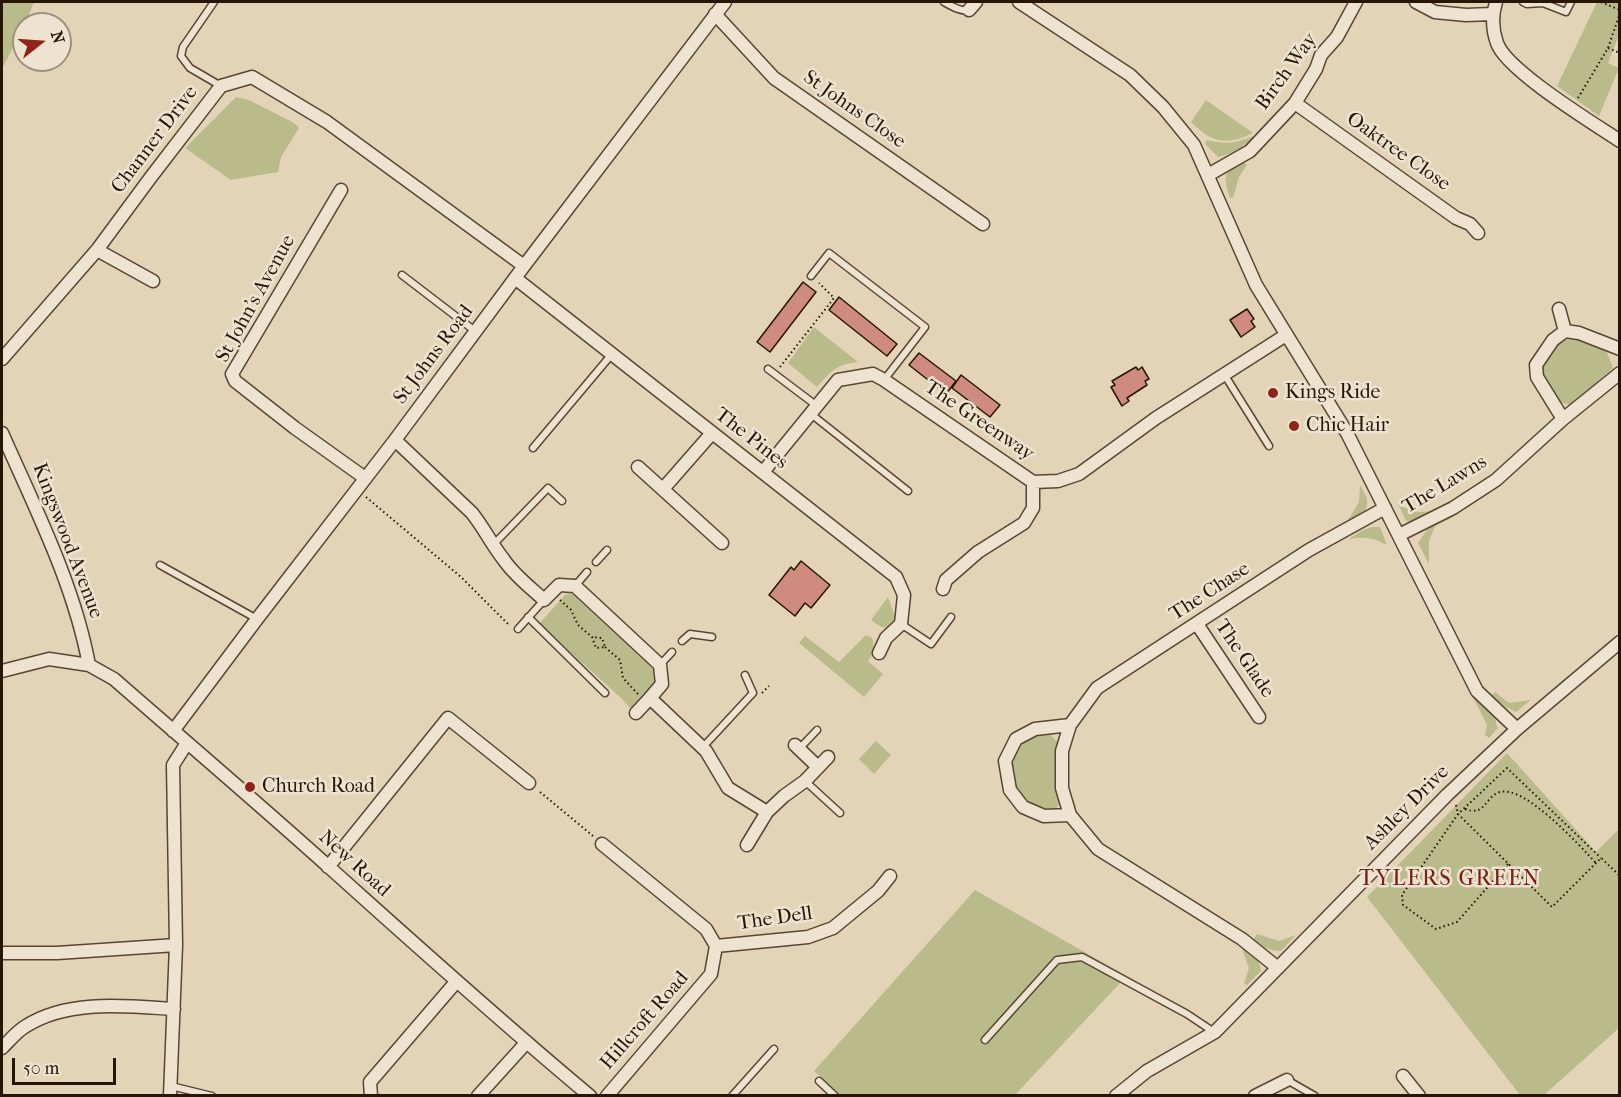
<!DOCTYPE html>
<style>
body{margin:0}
#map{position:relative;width:1621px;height:1097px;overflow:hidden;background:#e4d4b7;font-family:"IM FELL French Canon",serif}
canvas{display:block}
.frame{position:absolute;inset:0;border:3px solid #281605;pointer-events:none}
.north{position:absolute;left:12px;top:12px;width:60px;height:60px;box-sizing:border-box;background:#ede3d0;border:2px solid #9e917f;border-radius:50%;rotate:73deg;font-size:16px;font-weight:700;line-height:24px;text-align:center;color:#281605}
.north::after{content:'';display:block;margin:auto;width:21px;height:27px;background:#8f2418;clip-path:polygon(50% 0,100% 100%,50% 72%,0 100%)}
.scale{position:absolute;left:12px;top:1058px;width:104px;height:27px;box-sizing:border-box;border:3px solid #281605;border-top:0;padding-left:8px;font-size:18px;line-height:21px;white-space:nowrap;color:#281605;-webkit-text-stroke:4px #ede3d0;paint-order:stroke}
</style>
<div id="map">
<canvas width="1621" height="1097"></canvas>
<div class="frame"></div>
<div class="north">N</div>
<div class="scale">50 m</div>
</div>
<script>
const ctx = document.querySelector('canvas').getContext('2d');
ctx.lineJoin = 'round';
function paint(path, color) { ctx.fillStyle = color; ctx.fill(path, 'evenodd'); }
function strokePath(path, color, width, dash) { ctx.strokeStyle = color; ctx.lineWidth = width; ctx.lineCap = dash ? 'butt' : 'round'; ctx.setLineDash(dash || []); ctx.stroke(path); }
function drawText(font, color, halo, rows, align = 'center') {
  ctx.font = font + ' "IM FELL French Canon",serif'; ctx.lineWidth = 5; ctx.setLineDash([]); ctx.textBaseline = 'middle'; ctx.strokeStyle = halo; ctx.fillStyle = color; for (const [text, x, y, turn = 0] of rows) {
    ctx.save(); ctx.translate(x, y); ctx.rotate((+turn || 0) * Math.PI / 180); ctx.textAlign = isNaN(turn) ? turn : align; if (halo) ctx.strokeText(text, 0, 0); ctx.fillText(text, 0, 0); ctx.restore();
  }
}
const green = new Path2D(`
 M2 2H34L27 20 2 69Z
 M1597 2H1620L1619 35 1608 63 1619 68 1599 116 1557 86Z
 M236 97 249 100 294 123 299 128 281 157 278 172 231 180 185 148Z
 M1206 100 1253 133C1226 146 1212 143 1191 122Z
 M1253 136 1254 138C1242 147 1232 154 1218 157L1205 144 1207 140C1225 145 1237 143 1253 136Z
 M1241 161 1247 165 1239 177 1233 198H1230C1224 180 1222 171 1241 161Z
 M814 327 858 362C837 364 831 371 817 387L788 363Z
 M1577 337 1606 350 1613 368 1571 405 1559 402 1542 374 1543 361 1558 342Z
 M1360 485C1362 489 1366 495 1367 499 1369 513 1356 521 1345 525L1359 502Z
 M1398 504C1414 513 1423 515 1441 507L1442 509 1412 522 1406 521Z
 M1452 515 1453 517 1435 526 1429 541V564L1418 543 1429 527Z
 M1372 527H1380L1387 545C1374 538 1364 536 1349 539L1363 530Z
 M571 593 653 669 656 678 654 685 634 708 629 707 620 697 539 624 565 595Z
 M888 597 896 620C886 632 882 628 871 620Z
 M866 635 872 638C875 648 874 653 868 661L883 674 864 697 799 643 805 636 839 662Z
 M1495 692 1509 703 1531 700 1516 712 1504 706 1492 695Z
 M1476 696C1484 704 1497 714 1496 725L1498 728 1489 738 1485 735 1487 725 1473 697Z
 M1049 733 1057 742 1056 762 1060 798 1058 806 1053 812C1047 811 1039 811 1034 808 1009 795 1004 757 1027 740 1034 735 1041 734 1049 733Z
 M876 741 891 755 874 774 859 759Z
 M1507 753 1596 852 1619 829V1028L1544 1095H1520L1367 897Z
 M975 890 1208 1022 1203 1027 1122 981 1015 1095H840L814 1071Z
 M1257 934 1279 941 1296 935 1281 951C1270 951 1262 947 1254 939Z
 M1242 944C1251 952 1260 959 1261 971L1247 985 1244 984 1249 968 1241 946Z`);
const building = new Path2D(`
 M803 282 816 292 770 352 757 342Z
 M839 297 897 344 887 356 829 310Z
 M1247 309 1254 319 1251 321 1255 327 1241 337 1230 320Z
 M919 353 956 381 946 394 909 365Z
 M1136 367 1138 370 1142 367 1149 379 1145 381 1147 385 1127 398 1129 401 1122 406 1111 387 1115 385 1112 381Z
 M961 375 1000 405 990 417 952 388Z
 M801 561 830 585 811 608 805 603 795 616 769 595 791 567 794 570Z`);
const path = new Path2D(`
 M1601 2 1620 10
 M1608 48 1620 53
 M1578 98 1608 48 1620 13
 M780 367 834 298 819 283
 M366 497 461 577 509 625
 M560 600 571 610 578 625 592 637 596 648 605 647 602 638 592 637
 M605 647 620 660 623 678 638 694
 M762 693 769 686
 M540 792 593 836
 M1456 805 1458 814 1552 907 1601 858 1620 876
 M1465 809C1486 817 1485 796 1500 792 1525 785 1580 846 1596 863
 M1508 864 1457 922 1436 929 1403 905 1402 895 1458 814 1507 768 1601 858`);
const service = new Path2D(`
 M214 2 183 47 181 56 190 68 221 86
 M944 2C951 6 961 12 969 10
 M1523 2 1527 4 1543 3 1566 12 1571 2
 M402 275 475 331
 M811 276 829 253 925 327 884 380
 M768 369 817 406
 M1224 374 1269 446
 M811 414 908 491
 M533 448 612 354
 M493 545 548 488 562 501
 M596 562 607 550
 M160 565 257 619
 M575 586 587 572
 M528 617 605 693
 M901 624 931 644 951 617
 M518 629 544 600
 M682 641 690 634 712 637
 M660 665 672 652
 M703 747 753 693 745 675
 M799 749 817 730
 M805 781 840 813
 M985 1040 1057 960 1082 957 1187 1014 1214 1032
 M1287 1080 1315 1096
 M819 1081 835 1096
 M171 1086 212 1096
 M732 1096 774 1049`);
const minor = new Path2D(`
 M1019 2 1130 75 1163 107 1194 145 1256 285 1347 433 1477 691 1517 729
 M1416 2 1435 12 1466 15 1492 14
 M1496 2C1492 15 1492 29 1497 43 1506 70 1593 123 1620 141
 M969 10 976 2
 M715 14 774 78 983 224
 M1295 103 1456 218 1470 224 1478 233
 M1208 175 1250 151 1295 103 1316 69 1321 55 1337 37 1356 2
 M341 190 232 374 235 381 295 428 365 478
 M97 250 153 281
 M515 278 896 577 904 595 901 624 886 638 879 653
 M1559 309 1565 331
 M2 359 97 250 151 177 221 86 252 77 327 122 524 266
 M1563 419 1537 377 1536 365 1553 340 1565 331 1579 333 1620 349
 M2 433C35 508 74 584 89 665
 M395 440 472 513C484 528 492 545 504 560 514 575 531 588 544 600L559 585 575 586 660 665 662 684 650 698 706 751 728 788 767 812 784 796 805 781 828 757
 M638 467 722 543
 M763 472 838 380 873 374 884 380 1033 482 1058 481 1079 474 1156 418 1286 335
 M663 489 712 433
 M1399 535 1453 508 1496 480 1563 419 1620 373
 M943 589 946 580 978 552 1024 523 1033 508V482
 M1197 624 1259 717
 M2 671 49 659 89 665 114 679C186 742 259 804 330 868 416 945 501 1022 590 1096
 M636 713 650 698
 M1070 725 1035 729 1016 739 1005 761 1010 790 1023 807 1044 816 1070 815
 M173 731 257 619 395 440 524 266 725 2
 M795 745 818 767
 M602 844 706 929 716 946 711 974 607 1096
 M747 845 767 812
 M328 867 448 718 529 783
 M716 946 808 937 833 928 878 891 890 876
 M2 953H57L176 945
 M1278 968 1242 939 1098 849 1070 815 1062 788V751L1070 725 1097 688 1309 550 1385 508
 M2 1048C9 1041 17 1031 26 1026 68 999 127 1006 174 1009
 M1403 1076 1419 1096
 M170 1096 176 945 173 765 187 743
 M371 1096 370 1082 456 982
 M478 1096 526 1043
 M1116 1096 1147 1071 1215 1032 1447 795 1517 729 1620 642
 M1255 1096 1287 1080`);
const markers = [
 [1273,393,6,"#8f2418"],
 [1294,426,6,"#8f2418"],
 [250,787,6,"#8f2418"]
];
const streetNames = [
 ["Birch Way",1287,72,-54],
 ["St Johns Close",854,110,35],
 ["Channer Drive",155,140,-53],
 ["Oaktree Close",1398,152,35],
 ["St John's Avenue",256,299,-61],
 ["St Johns Road",434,355,-53],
 ["The Greenway",979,421,34],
 ["The Pines",751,439,38],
 ["The Lawns",1445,485,-31],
 ["Kingswood Avenue",67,541,69],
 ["The Chase",1210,592,-33],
 ["The Glade",1244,659,56],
 ["Ashley Drive",1407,808,-45],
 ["New Road",354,864,42],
 ["The Dell",775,919,-8],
 ["Hillcroft Road",645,1021,-49]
];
const poiNames = [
 ["Kings Ride",1285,393],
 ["Chic Hair",1306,426],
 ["Church Road",262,787]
];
const quarterNames = [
 ["TYLERS GREEN",1450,880]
];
paint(green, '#b9bb8a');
paint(building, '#d08b81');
strokePath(building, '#281605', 1.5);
strokePath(service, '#574632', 9);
strokePath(minor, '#574632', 15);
strokePath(path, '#281605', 2, [1.5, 3]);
strokePath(service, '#ede3d0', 6);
strokePath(minor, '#ede3d0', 12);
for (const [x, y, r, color] of markers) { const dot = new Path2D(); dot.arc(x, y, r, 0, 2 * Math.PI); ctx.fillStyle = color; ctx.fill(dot); strokePath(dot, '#ede3d0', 2); }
drawText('20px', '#281605', '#ede3d0', streetNames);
drawText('20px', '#281605', '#ede3d0', poiNames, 'left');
ctx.letterSpacing = '1.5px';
drawText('22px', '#7a1f14', '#ede3d0', quarterNames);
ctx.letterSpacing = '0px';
</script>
